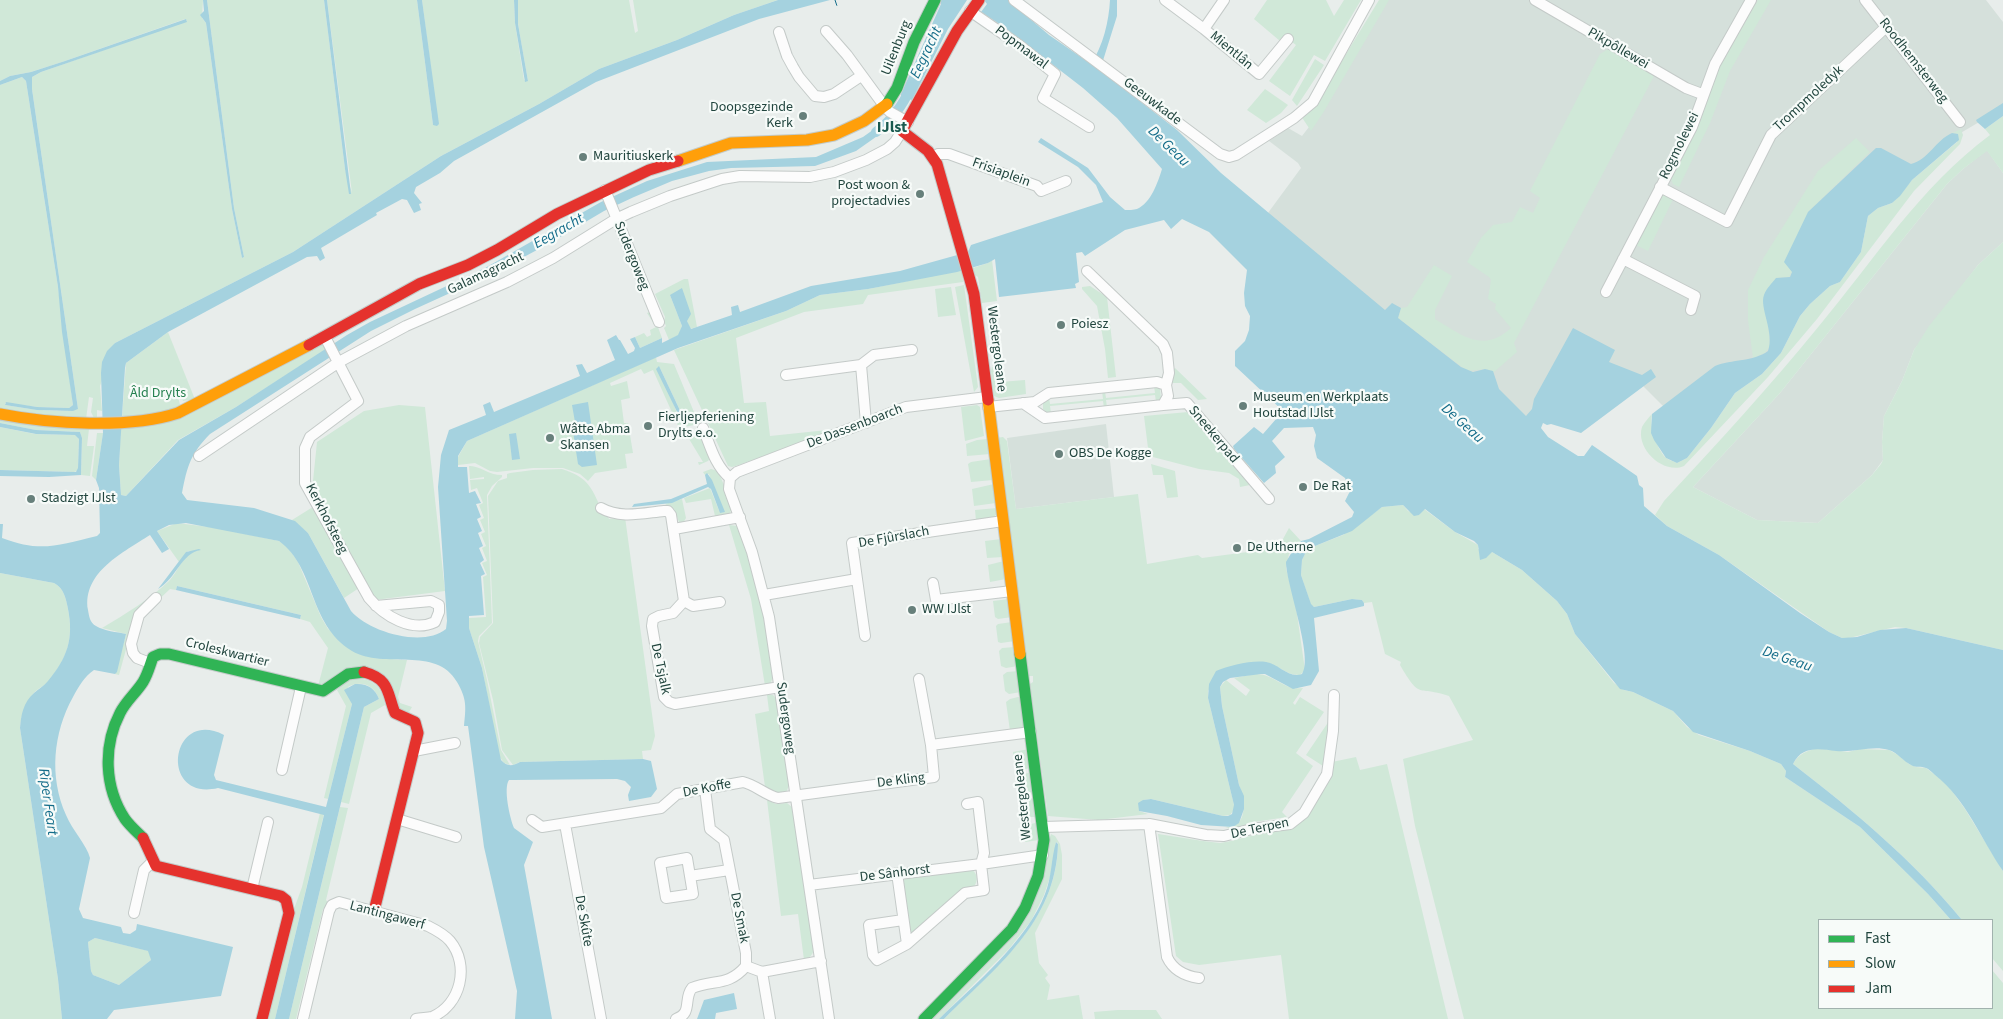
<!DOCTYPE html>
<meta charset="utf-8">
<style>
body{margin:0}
#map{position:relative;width:2003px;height:1019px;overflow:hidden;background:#e8edeb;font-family:"Source Sans 3",sans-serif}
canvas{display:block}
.legend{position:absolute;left:1818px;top:919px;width:175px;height:90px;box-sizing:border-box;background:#f7fbf9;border:1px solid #a1b2ae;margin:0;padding:6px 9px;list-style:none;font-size:15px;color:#21453e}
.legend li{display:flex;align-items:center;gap:10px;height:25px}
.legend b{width:25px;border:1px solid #a1b2ae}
</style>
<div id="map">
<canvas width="2003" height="1019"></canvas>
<ul class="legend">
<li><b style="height:6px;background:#30b455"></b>Fast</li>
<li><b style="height:6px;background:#ff9f0a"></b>Slow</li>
<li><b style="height:6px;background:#e5322d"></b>Jam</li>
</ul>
</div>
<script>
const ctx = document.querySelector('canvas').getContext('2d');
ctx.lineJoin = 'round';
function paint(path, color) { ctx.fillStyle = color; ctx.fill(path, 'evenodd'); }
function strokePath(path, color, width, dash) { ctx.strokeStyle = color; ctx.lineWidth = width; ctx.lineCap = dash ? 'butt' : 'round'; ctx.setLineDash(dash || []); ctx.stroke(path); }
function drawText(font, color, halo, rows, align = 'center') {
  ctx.font = font + ' "Source Sans 3",sans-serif'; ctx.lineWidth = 4.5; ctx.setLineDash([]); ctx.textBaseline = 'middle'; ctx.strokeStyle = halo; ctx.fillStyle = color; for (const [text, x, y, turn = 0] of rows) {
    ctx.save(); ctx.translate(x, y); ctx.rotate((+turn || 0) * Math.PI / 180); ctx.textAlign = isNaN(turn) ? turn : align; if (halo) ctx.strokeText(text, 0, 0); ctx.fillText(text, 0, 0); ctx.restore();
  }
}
const built = new Path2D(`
 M1384 0H1986L2003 22V108L1947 141 1864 208 1772 355 1671 414 1638 381 1541 412 1525 431 1265 217 1301 168 1298 163 1269 141 1288 128 1302 136 1312 123Z
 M1987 150 2003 173V242L1978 265 1914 350 1902 381 1884 416 1882 442 1883 460 1872 475 1818 523 1757 520 1693 487 1780 393 1947 184 1963 169Z
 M1106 424 1114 497 1016 509 1007 438Z`);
const green = new Path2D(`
 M0 0H203L202 18 206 23 232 209 242 258 244 257 234 208 207 0H324L345 169 352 193 327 0H417L433 125 438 124 422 0H514L515 23 524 80 528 81 518 24V0H629L635 33 638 31 633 0H778L734 15 677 40 599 69 539 104 441 156 293 252 115 343 100 386 102 411 97 410V418H94L91 412 93 398 89 397 86 419 0 410V85L22 77 26 81 58 287 73 405 69 408 37 407 5 403V405C30 409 53 413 78 409L32 89V77L41 72 187 21 185 19 65 61 31 72 10 76 0 81Z
 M1267 0H1326L1334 16 1344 0H1361L1325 61 1314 55 1290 96 1269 81 1296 45 1284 36 1280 41 1254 19Z
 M1379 0H1389L1323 113 1311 131 1301 116 1316 103Z
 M1758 0H1771L1730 71 1710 123 1679 187 1673 184 1671 179 1696 130 1701 116 1708 87Z
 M1608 49 1654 76 1514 343 1517 352 1494 372 1485 369 1467 371 1398 318 1401 308 1407 307 1434 265 1452 276 1435 310V319C1462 335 1482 354 1511 328L1495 309 1496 304 1488 299 1491 280 1489 277 1467 262 1481 238 1493 225 1512 222 1520 207 1533 213 1540 198 1530 191 1600 54Z
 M1315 59 1324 65 1297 106 1292 100Z
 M1265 89 1288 105 1281 113 1266 123 1247 110Z
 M2003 116V173L1987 151 1963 169 1947 184 1780 393 1693 487 1757 520 1818 523 1872 475 1881 464 1883 460 1882 442 1884 416 1902 381 1914 350 1929 326 1978 265 2003 242V650L1906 628 1895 627 1849 638H1842L1829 632 1719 555 1667 526 1655 515 1664 501C1717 444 1770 386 1819 326 1874 260 1920 187 1990 135L1985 129Z
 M1961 129 1963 135 1960 144 1914 191 1817 319 1768 377 1684 466C1664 475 1635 449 1642 427 1644 423 1649 417 1652 414 1649 426 1657 448 1665 457 1668 460 1674 461 1677 463L1687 458 1711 428 1735 393 1762 374 1781 353 1800 316 1810 304 1830 286 1840 282 1861 252 1868 216 1878 208 1892 203 1912 180 1957 142 1956 133H1952Z
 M1856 138 1870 152 1808 212 1792 272 1789 277 1776 278 1765 310 1768 321 1770 346 1765 353 1753 358 1748 320V290L1764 257 1818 171Z
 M1666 194 1674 197 1648 251 1636 245 1661 195Z
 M992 260 997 301 982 303 978 277 975 275 973 268 988 263Z
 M962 270 963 282 868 295 863 304 804 312 736 338 744 403 766 402 770 436 837 429 739 465 732 467 728 466 674 350 786 311 820 295 868 289Z
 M684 279H688L697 327 690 329 687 321 670 295 682 326 679 335 669 340 664 328 666 326 664 321 665 317 655 294Z
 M964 285 978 387 974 392 955 287Z
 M1090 286 1107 297 1116 377 1108 378 1105 349 1097 306 1082 289V287Z
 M951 287 956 315 938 317 935 289Z
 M652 311 662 338 640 348 635 337 644 333 647 337 651 335 650 330 656 327 647 313Z
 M168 332 196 402 189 400 183 401 179 386 176 388 181 409 162 413 122 418 126 363Z
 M318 344 325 345 327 349 236 407 178 440 126 496 121 495 119 465 121 424 140 425Z
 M656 357 657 362 674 364 699 424 679 428 653 370 644 374 641 369 610 383 611 386 627 381 630 398 621 400 624 423H628L633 453 625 454 627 468 595 473 588 481 580 474 563 468H533L497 472 490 471 475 463 458 465V457L467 441ZM659 366 685 421 683 424 681 423Z
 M999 366 1001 382 1025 380 1026 394 999 398 994 396 991 371 992 367Z
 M1175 368 1207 399 1198 400 1181 383H1172V371Z
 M1154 386 1160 388 1161 399 1156 402 1155 395 1106 400 1107 407 1104 408 1103 401 1050 406 1051 413H1047L1043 409V402L1049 397 1050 404 1103 399 1102 391H1105L1106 398 1155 393Z
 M399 405 425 407 445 591 375 600 325 511 313 481 317 442 364 411Z
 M977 405 980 407 984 436 965 441 961 407Z
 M1188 412 1250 485 1240 487 1239 479 1229 473 1199 469 1149 456 1144 416Z
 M0 418 89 429 87 446H94L90 476 81 475 82 439 80 432 36 430 0 423Z
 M0 427 35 434 77 435 79 439 78 471 74 472 0 470Z
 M97 433H103L96 480 92 476Z
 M700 433 711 457 708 461 699 465 698 462H703L686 434Z
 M1003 437 1007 441 1016 509 1138 494 1147 564 1198 555 1202 558 1278 548 1289 528 1301 541 1289 554 1286 568 1296 607 1305 670 1300 675C1287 676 1279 665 1267 663 1253 660 1234 667 1220 670L1208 691V698L1234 805V810L1230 815 1223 816 1151 799 1143 800 1139 811 1148 814 1099 820 1048 816 1030 684 1033 682V676H1028L996 438Z
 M988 439 990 454 967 456 966 444 977 440Z
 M991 459 993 480 971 482 968 464 971 462Z
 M1151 464 1175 471 1178 497 1167 498 1163 475H1153Z
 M469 466C479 465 488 475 502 475V477L492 486 487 495 492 623 479 636 478 641 487 680 501 750 510 765 504 763 499 756 482 668 469 628V618L486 617 483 577 487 575 482 563 487 561 482 548 486 546 481 534 485 532 480 520 484 518 479 505 483 503 477 488 471 490 470 480 484 479V477L470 479Z
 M562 469C586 477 590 484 600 506 602 511 607 514 609 519L625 517 655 736 651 750 642 751 643 759 520 762 513 765 502 750 493 700 479 643 480 637 493 623 488 496 498 481 507 478V474L510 473 533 470Z
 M711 469 718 471 732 504V509L729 514 715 516 711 499 686 503 684 498 710 488 720 513 709 474 705 475 703 472Z
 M994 484 996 503 974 506 972 489Z
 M682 499 686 518 683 523 679 522 674 509 665 504Z
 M316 505 362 586 344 598 308 533 292 520Z
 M1403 505 1408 511 1419 515 1424 509 1455 532 1478 545V549L1492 552 1522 570 1557 601 1567 614 1575 634 1614 683 1624 690 1633 692 1673 711 1687 727 1699 735 1750 751 1781 764 1786 771 1785 777 1860 827 1928 894 1951 920H1819V1008H1992V970L2003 983V1019H1464L1415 826 1403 759 1473 740 1449 696C1417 685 1421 701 1400 665L1401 662 1385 654 1372 602 1364 603 1362 600 1352 599 1314 607 1311 605 1301 575 1302 560 1306 552 1315 546 1343 535 1382 507Z
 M997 508 996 515 992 518 976 521 975 510Z
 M177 523 217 528 279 541 288 547 298 562 321 617 328 629 374 658 407 660 398 697 400 703 412 707 408 714 398 710 379 673 318 686 328 648 310 622 300 619 301 615 177 586 176 590 170 589 133 624 119 675 115 674 126 634 102 628C127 613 147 601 169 581 178 572 182 556 194 551H188L179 562 157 531Z
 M729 525 738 526 743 537 763 614 773 677 770 685 765 686 751 599Z
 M1001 539 1003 557 987 558 985 541Z
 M1004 561 1006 579 990 582 988 565Z
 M0 573 54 583C64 588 66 599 68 609 74 639 67 658 49 681 45 686 38 688 34 693 25 703 21 716 20 728L58 979 62 1019H0Z
 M1009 599 1012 617 998 619 995 617 993 601Z
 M1012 622 1015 641 1001 643 998 642 996 626 998 624Z
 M1015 647 1018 666 1006 668 1001 666 999 651 1002 648Z
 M1019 671 1021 692 1009 694 1005 691 1003 675 1007 672Z
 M1255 674C1273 673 1284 691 1303 688L1293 703 1295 705 1300 697 1324 712 1296 753 1313 766 1282 812 1287 817 1254 822 1236 830 1225 827C1249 828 1245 800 1239 785L1222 706 1220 687 1226 680 1246 696 1250 690 1234 678Z
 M355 678C373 679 382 687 385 705L371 713 349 804 341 802 364 707 379 699C374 685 361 680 348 687L352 704 328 799 324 798 346 706 337 690 346 682Z
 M767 695H773L776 698 789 785 786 793 778 794 765 787 755 714 769 711Z
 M1022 696 1024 726 1021 729 1010 731 1006 702 1010 699Z
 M1329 721 1323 766 1306 755Z
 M1818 748 1848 752 1860 749 1889 750 1898 755 1909 764 1916 767 1926 768 1947 784 1965 809 2003 871V971L1992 958V920H1962C1911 858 1856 813 1793 764 1799 753 1807 751 1818 748Z
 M1029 749 1032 768 1018 770 1015 768 1013 752Z
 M1356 757 1360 770 1387 764 1448 1019H1289L1281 955 1199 965 1183 962 1176 956 1158 834 1203 841 1220 843 1231 841 1295 824 1332 762Z
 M1032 772 1035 792 1018 793 1016 776Z
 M1036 797 1038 817H1022L1019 801Z
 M767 800 776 804 787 803 793 808 814 950C812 955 810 958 804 960L798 914 781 916Z
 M340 807 348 808 326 900 329 904 323 909 321 917 296 1019H289Z
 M320 813 324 814 275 1019H268L294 909 302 887Z
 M1039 822V840L1025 842 1023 826Z
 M1051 834 1055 836 1060 844 1062 855V879L1035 933 1039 963 1048 975 1045 978 1050 985 1047 1000 1079 995 1083 1019H944C995 967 1057 922 1058 843L1056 842 1051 874 1044 895 1031 921 1009 949 939 1019H929L1018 930Z
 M969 868C978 872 979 881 973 888L911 934H909L903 881 908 876Z
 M95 938 149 951 151 960 119 985 93 975 91 971 88 942Z
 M1118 1010H1156L1162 1019H1095L1094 1012Z`);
const water = new Path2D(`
 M203 0H207L234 208 244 257 242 258 232 209 206 23 200 15 204 11Z
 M324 0H327L351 194H349L345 169Z
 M417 0H422L439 124 437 126 433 125Z
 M514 0H518V24L528 81 525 82 515 23Z
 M778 0H830L759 19 596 82 454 161 440 173 416 187 414 193 422 203 419 204 421 210 414 213 407 200 402 199 376 213 377 215 321 248 325 258 320 261 317 256 307 257 168 332 126 363 125 368 119 465 121 495 126 496 179 440 236 407 347 335 370 322 485 268 601 202 647 181 707 162 816 157 863 137 877 127 884 120 890 127 856 151 815 166 731 168 709 171 672 181 634 197 604 211 550 243 494 273 415 309 371 331 210 434C191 453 187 466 182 493L187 500 254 508 295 521 308 533 351 611C369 632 423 648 446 629L447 621 438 487 441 455 449 430 486 415 483 405 490 402 494 412 580 376 576 365 582 364 587 373 615 360 607 340 616 335 619 340H620L628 354 634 351 635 348 630 339 635 337 640 348 662 338V343L678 335 682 326 670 295 682 288 691 314 687 321 691 329 732 315 731 307 738 305 740 312 811 286 900 271 968 252 971 245 1103 202 1096 185 1078 167 1038 142 1041 138 1088 168 1110 197 1125 210C1128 210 1134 210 1137 209 1151 203 1158 182 1162 169L1117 118 1083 88 1004 27 981 12 987 4 984 0H1008L1049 35 1091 64C1103 46 1109 21 1110 0H1117V16L1100 70 1177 130 1221 173 1385 310 1392 303 1401 308 1398 318 1461 367 1473 372 1485 369 1493 371 1499 389 1526 416 1532 409 1534 399 1573 328 1615 350 1609 362 1642 375 1651 369 1656 377 1581 433 1551 424 1547 425 1543 423 1541 428 1548 437 1578 456H1584L1592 445 1637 476 1639 485 1643 488 1644 506 1667 526 1719 555 1800 613 1829 632 1842 638 1857 637 1880 630 1906 628 2003 650V871C1981 839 1966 799 1935 775 1933 773 1929 769 1926 768 1921 766 1916 768 1911 765 1903 761 1898 753 1889 750 1872 745 1854 753 1836 751 1820 749 1802 745 1793 764 1856 813 1911 858 1962 920H1951L1928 894 1860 827 1785 777 1786 771 1781 764 1750 751 1693 732 1673 711 1633 692 1620 689 1575 634 1567 614 1557 601 1522 570 1492 552 1486 558 1480 560 1478 545 1474 541 1455 532 1425 509 1419 515 1414 516 1403 505 1382 507 1352 531 1315 546 1306 552 1302 560 1301 575 1311 604 1314 607 1352 599 1362 600 1364 603V606L1314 618 1319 671 1311 685 1293 689 1265 674H1261L1230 678 1223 682 1220 687 1222 706 1239 785 1244 796V809L1239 823 1233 827 1201 825 1167 816 1139 811 1138 803 1143 800 1151 799 1223 816H1228L1232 814 1234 805 1208 698 1209 684 1216 671C1229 666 1251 660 1266 662 1279 664 1289 679 1302 674 1314 658 1286 584 1286 562L1296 545 1301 541 1309 539 1352 517 1354 512 1345 501 1350 491 1345 478 1317 458 1314 446 1316 435 1313 427 1284 428 1272 441 1285 457 1275 466 1276 473 1264 483 1234 449 1233 446 1254 427 1263 434 1283 411 1235 366V351L1245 341 1249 330 1250 316 1245 306 1244 293 1247 270 1209 232 1182 219 1171 229 1164 220 1125 230 1085 256 1082 252 1076 253 1079 282 1075 284 1076 288 999 297 995 259 988 263 957 272 868 289 820 295 786 311 678 348 467 441 458 456V467H467L469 493 475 491 481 503 476 504 481 517 477 519 482 531 478 533 483 546 479 548 484 560 480 563 485 574 481 576 484 615 469 616V628L482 668 501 760C507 767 513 766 520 762L643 759 651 761 657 789 651 797 629 801 628 795 631 787 625 781 617 779 513 780H509C503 788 510 819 514 828L533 842 524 865 552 1019H515L517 991 484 847 468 726H464C466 707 467 699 457 682 436 645 384 670 352 651 307 623 317 569 279 541L186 523 169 525 157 531 169 549 162 553 150 535C124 552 82 572 88 610 89 616 90 623 96 626 104 631 117 632 126 634L117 672 115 674 94 670C85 676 78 687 73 697 53 733 49 777 66 815 72 830 87 845 90 858L79 909 83 918 121 927 123 933 130 934 136 930 137 924 233 947 221 996 114 1010 107 1019H62L58 979 20 728C21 715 23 703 34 693 38 689 44 686 48 681 67 658 74 639 68 609 66 599 64 588 54 583L0 573V524H3L2 538C41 553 58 545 97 536L100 533 99 488 96 480 103 433 101 373 102 362 107 351 115 343 293 252 441 156 539 104 599 69 677 40 734 15ZM95 938 148 951 151 960 119 985 93 975 91 971 88 942Z
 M939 0H967L948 29 912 100 901 97V94L941 4Z
 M186 19 187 22 41 72 32 77V89L78 409 73 411 37 410 5 405 6 402 37 407 69 408 73 405 62 332 58 287 26 81 22 77 0 85V81L10 76 31 72 65 61Z
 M2003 103V116L1985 129 1977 122 1976 120Z
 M1952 133 1958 134 1959 140 1912 180 1900 196 1892 203 1878 208 1868 216 1861 252 1840 282 1830 286 1810 304 1800 316 1781 353 1762 374 1735 393 1711 428 1687 458 1677 463 1666 458 1654 440 1651 433 1652 414 1715 366C1732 359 1753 362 1768 351 1775 333 1759 307 1764 295 1766 289 1772 283 1776 278L1790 277 1792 272 1784 262 1808 212 1876 148H1881L1911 164C1928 160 1936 140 1952 133Z
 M659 366 685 421 683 424 656 369Z
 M588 402 597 465 582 467 578 464 572 425 575 422 572 405Z
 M0 423 36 430 80 432 82 438 81 475 49 477 0 476V470L76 472 78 468 79 439 75 435 36 434 0 427Z
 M516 433 520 459 512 460 509 434Z
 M707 473 712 480 725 512 720 513 711 489 708 487 672 503 632 507 634 504 671 499 707 484 705 475Z
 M199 549 201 550C181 553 177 578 158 589L186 552Z
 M177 586 301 615 300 619 176 590Z
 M355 684C367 683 375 688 379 699L364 707 289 1019H275L324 815 218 788C158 802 170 707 224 735L214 775 216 780 326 807 352 704 344 690Z
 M1056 842 1058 844C1056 923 995 968 944 1019H939C975 984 1027 941 1045 894 1052 877 1051 859 1056 842Z
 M734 993 737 1009 716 1013 715 1019H697L704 1000Z`);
const canal = new Path2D(`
 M876 132C891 121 903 105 911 87`);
const ferry = new Path2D(`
 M835 0 837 6`);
const street = new Path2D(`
 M1014 0 1220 154 1229 157 1236 155 1294 118 1313 102 1369 0
 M1165 0 1204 29 1259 74 1288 39
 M1535 0 1686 88 1702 94
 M1865 0 1960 122
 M970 11 1019 45 1055 74 1043 98 1089 127
 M1204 29 1224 0
 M826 31 847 55 885 107 890 112 908 122
 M779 32 787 56 793 67 799 77 815 96 824 97 834 94 861 76
 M934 157 938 154H949L1037 186 1041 191 1066 181
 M1660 187 1727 222 1771 135 1886 27
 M605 190 659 322
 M1623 259 1695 296 1691 310
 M1087 271 1163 344 1167 353 1169 373 1166 385 1168 396 1163 405 1187 403 1269 499
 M1606 292 1692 127 1715 64 1751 0
 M325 337 358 401 310 437 305 448V483L369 598C384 616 412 633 435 622L439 612V605L431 601 376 606
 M861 365 866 423
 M786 375 861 365 874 355 912 350
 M1023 403 1045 418 1163 405
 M988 407 1035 402 1049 393 1157 382 1166 385
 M703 428C710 445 715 466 730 478
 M199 456 339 362 406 326 507 282 553 258 616 219 631 212 670 196 722 179 740 176 810 177 834 172 866 160 887 149 895 142 902 131
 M730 478 729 489 752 552 769 617 829 1019
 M730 478 737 472 906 407 987 397
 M601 508C620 519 643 513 664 511H668L671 515 684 601 673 613 659 616 653 619 652 626 664 697 669 702 675 704 780 687
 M674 529 740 517
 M857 579 865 636
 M933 583 936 600 1012 591
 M764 595 857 579 852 543 1003 521
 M684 601 693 606 720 602
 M150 663 137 658 133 653 131 644 139 615 156 598
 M919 679 931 745
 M414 751 455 743
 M282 770 301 687
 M705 789 710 829 724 840 746 953V966
 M397 819 456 837
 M532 820 542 827 661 808 677 794 743 782C756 785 765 795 778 798L934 777 931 745 1031 732
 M565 824 601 1019
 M1149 824 1167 957C1173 970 1185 976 1199 978
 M1043 827 1149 824 1206 835 1224 836 1252 829 1290 824 1304 813 1327 774 1333 731 1334 695
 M897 873 907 944
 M690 876 693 894 666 898 660 863 687 858 690 876 729 870
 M809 885 981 864 984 853 978 802 967 804
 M252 889 268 822
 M134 913 144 870 152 862
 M903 920 869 925 873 955 877 960 907 944 965 893 984 890 981 864 1043 855
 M762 972 770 1019
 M303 1019 329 911 332 905 339 902 428 926C436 930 444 934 450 941 470 965 461 1005 432 1017 427 1018 421 1018 416 1019
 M676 1019C693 1013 683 999 692 988 714 979 728 987 746 966L762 972 821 961`);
const fast = new Path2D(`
 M887 104 897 88 914 42 935 0
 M143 838C137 832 130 826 125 819 104 787 103 746 120 713 126 701 136 693 143 682 148 674 150 665 153 657L160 654H169L323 691 348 674 364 672
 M924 1019 1012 929 1025 908 1038 876 1044 840 1020 654`);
const slow = new Path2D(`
 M678 161 731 143 807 140 834 135 864 121 887 104
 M988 400 1020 654
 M0 414C50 424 130 429 178 413L309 345`);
const jam = new Path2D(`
 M979 0 957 31 902 131 928 151 937 164 974 294 988 400
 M309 345 419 284 468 265 497 250 557 214 649 170 678 161
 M364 672C390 679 387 693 395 713L415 722 418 733 374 911
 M143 838 156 866 281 896 286 900 289 913 262 1019`);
const markers = [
 [803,116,5,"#67807b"],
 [583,157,5,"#67807b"],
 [920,194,5,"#67807b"],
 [1061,325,5,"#67807b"],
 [1243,406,5,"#67807b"],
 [648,426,5,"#67807b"],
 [550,438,5,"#67807b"],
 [1059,454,5,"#67807b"],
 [1303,487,5,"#67807b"],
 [31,499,5,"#67807b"],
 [1237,548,5,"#67807b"],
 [912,610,5,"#67807b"]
];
const streetNames = [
 ["Uilenburg",897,48,-68],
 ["Popmawal",1021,48,37],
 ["Pikpôllewei",1618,49,30],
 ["Mientlân",1231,51,40],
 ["Roodhemsterweg",1913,61,52],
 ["Trompmoledyk",1809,99,-43],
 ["Geeuwkade",1152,102,37],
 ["Rogmolewei",1680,146,-64],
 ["Frisiaplein",1001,173,20],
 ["Sudergoweg",631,256,68],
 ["Galamagracht",486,274,-25],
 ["Westergoleane",996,349,83],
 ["De Dassenboarch",855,427,-21],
 ["Sneekerpad",1213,435,50],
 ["Kerkhofsteeg",326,519,63],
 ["De Fjûrslach",894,538,-10],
 ["Croleskwartier",227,653,14],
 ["De Tsjalk",660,669,78],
 ["Sudergoweg",785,718,82],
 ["De Kling",901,781,-7],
 ["De Koffe",707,789,-11],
 ["Westergoleane",1023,797,-96],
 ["De Terpen",1260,829,-12],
 ["De Sânhorst",895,874,-7],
 ["Lantingawerf",387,916,15],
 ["De Smak",739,918,79],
 ["De Skûte",583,921,80]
];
const poiNames = [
 ["Doopsgezinde",793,108,"right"],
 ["Kerk",793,124,"right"],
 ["Mauritiuskerk",593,157],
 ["Post woon &",910,186,"right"],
 ["projectadvies",910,202,"right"],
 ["Poiesz",1071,325],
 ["Museum en Werkplaats",1253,398],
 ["Houtstad IJlst",1253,414],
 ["Fierljepferiening",658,418],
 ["Drylts e.o.",658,434],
 ["Wâtte Abma",560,430],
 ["Skansen",560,446],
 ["OBS De Kogge",1069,454],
 ["De Rat",1313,487],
 ["Stadzigt IJlst",41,499],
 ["De Utherne",1247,548],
 ["WW IJlst",922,610]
];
const parkNames = [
 ["Âld Drylts",158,394]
];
const waterNames = [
 ["Eegracht",927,53,-65],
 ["De Geau",1168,147,44],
 ["Eegracht",559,232,-30],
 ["De Geau",1462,424,42],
 ["De Geau",1787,660,19],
 ["Riper Feart",47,802,82]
];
const quarterNames = [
 ["IJlst",892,128]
];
paint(built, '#d5e0db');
paint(green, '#d0e8d8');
paint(water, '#a5d2df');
strokePath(canal, '#a5d2df', 10);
strokePath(ferry, '#136c89', 1, [6, 5]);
strokePath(street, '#c4cac8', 12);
strokePath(fast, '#c3cbc9', 13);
strokePath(slow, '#c3cbc9', 13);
strokePath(jam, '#c3cbc9', 13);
strokePath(street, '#fcfcfc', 10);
strokePath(fast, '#30b455', 11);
strokePath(slow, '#ff9f0a', 11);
strokePath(jam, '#e5322d', 11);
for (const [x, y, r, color] of markers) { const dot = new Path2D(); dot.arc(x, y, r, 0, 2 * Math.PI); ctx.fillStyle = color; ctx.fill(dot); strokePath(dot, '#f7fbf9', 2); }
drawText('14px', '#21453e', '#f7fbf9', streetNames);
drawText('14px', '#21453e', '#f7fbf9', poiNames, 'left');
drawText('14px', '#268150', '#f7fbf9', parkNames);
drawText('italic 15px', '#136c89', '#f7fbf9', waterNames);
drawText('bold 16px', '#1a5a4f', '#f7fbf9', quarterNames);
</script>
